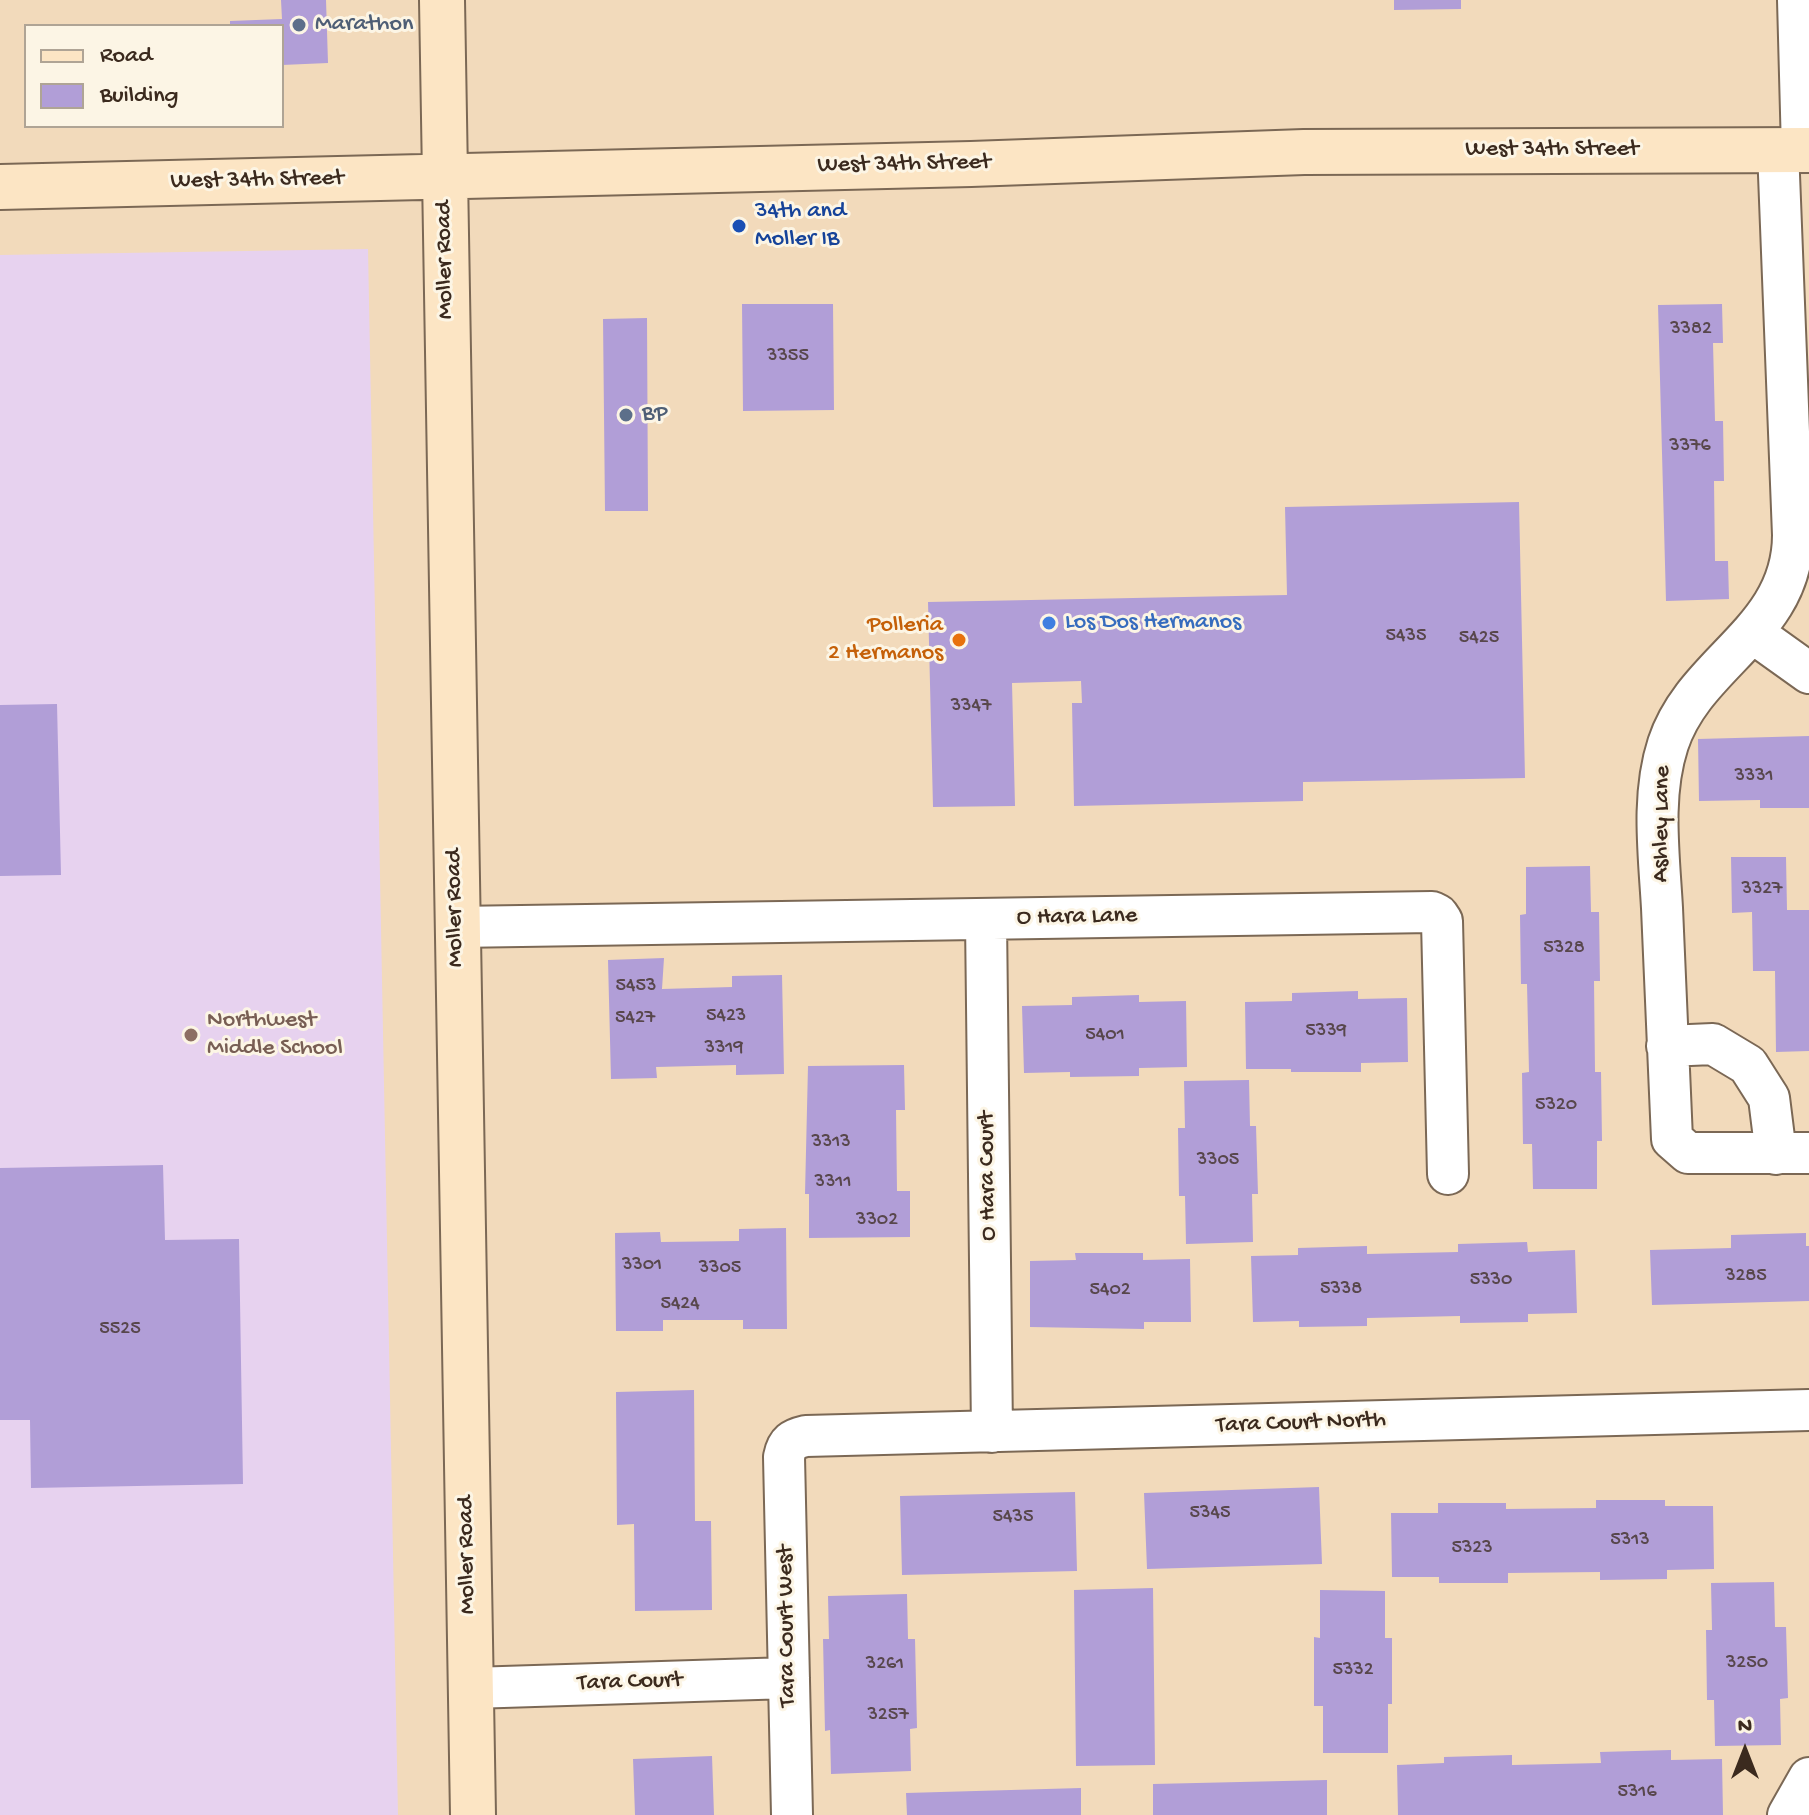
<!DOCTYPE html>
<style>
body{margin:0}
#map{position:relative;width:1809px;height:1815px;overflow:hidden;background:#f2dabb;font-family:"Gochi Hand",sans-serif}
canvas{display:block}
.legend{position:absolute;left:24px;top:24px;width:260px;height:104px;box-sizing:border-box;background:#fcf5e5;border:2px solid #afa495;margin:0;padding:10px 14px;list-style:none;font-size:24px;color:#3b2a1e}
.legend li{display:flex;align-items:center;gap:16px;height:40px}
.legend b{width:40px;border:2px solid #afa495}
.north{position:absolute;left:1705px;top:1711px;width:80px;height:80px;-webkit-text-stroke:6px #fcf5e5;paint-order:stroke;rotate:0deg;font-size:22px;font-weight:700;line-height:32px;text-align:center;color:#3b2a1e}
.north::after{content:'';display:block;margin:auto;width:28px;height:36px;background:#3b2a1e;clip-path:polygon(50% 0,100% 100%,50% 72%,0 100%)}
</style>
<div id="map">
<canvas width="1809" height="1815"></canvas>
<ul class="legend">
<li><b style="height:10px;background:#fce5c4"></b>Road</li>
<li><b style="height:22px;background:#b19ed7"></b>Building</li>
</ul>
<div class="north">N</div>
</div>
<script>
const ctx = document.querySelector('canvas').getContext('2d');
ctx.lineJoin = 'round';
function paint(path, color) { ctx.fillStyle = color; ctx.fill(path, 'evenodd'); }
function strokePath(path, color, width, dash) { ctx.strokeStyle = color; ctx.lineWidth = width; ctx.lineCap = dash ? 'butt' : 'round'; ctx.setLineDash(dash || []); ctx.stroke(path); }
function drawText(font, color, halo, rows, align = 'center') {
  ctx.font = font + ' "Gochi Hand",sans-serif'; ctx.lineWidth = 6; ctx.setLineDash([]); ctx.textBaseline = 'middle'; ctx.strokeStyle = halo; ctx.fillStyle = color; for (const [text, x, y, turn = 0] of rows) {
    ctx.save(); ctx.translate(x, y); ctx.rotate((+turn || 0) * Math.PI / 180); ctx.textAlign = isNaN(turn) ? turn : align; if (halo) ctx.strokeText(text, 0, 0); ctx.fillText(text, 0, 0); ctx.restore();
  }
}
const built = new Path2D(`
 M368 249 398 1815H0V255Z`);
const building = new Path2D(`
 M281 0H326L328 63 282 65V26H230V21L282 19Z
 M1394 0H1461V9L1394 10Z
 M742 304H833L834 410 743 411Z
 M1722 304 1723 343H1713L1715 421H1723L1724 481H1714L1715 561H1728L1729 599 1666 601 1658 305Z
 M647 318 648 511H605L603 319Z
 M1519 502 1525 778 1303 782V801L1074 806 1072 703H1082L1081 681 1012 683 1015 806 933 807 928 602 1287 595 1285 507Z
 M57 704 61 875 0 876V705Z
 M1809 736V808H1760V800L1699 801 1698 739Z
 M1731 857H1786L1787 910H1809V1051L1776 1052 1775 971H1753L1752 912 1732 913Z
 M1590 866 1591 912H1599L1600 981H1594L1595 1072H1601L1602 1141H1597V1189H1533L1532 1144H1523L1522 1073 1529 1072 1527 984H1521L1520 915 1526 914V867Z
 M664 958 662 989 732 987V976L782 975 784 1074 736 1075V1065L656 1067 657 1078 611 1079 608 960Z
 M1358 991V999L1407 998 1408 1062 1361 1063V1072H1291V1069H1246L1245 1002 1292 1001V993Z
 M1139 995V1002L1186 1001 1187 1067 1139 1068V1076L1070 1077V1072L1024 1073 1022 1006 1072 1005V997Z
 M904 1065 905 1110H896L897 1191H910V1237L809 1238V1194H805L808 1066Z
 M1249 1080 1250 1126H1256L1258 1194H1252L1253 1242 1186 1244 1185 1196H1179L1178 1128H1185L1184 1081Z
 M163 1165 165 1240 239 1239 243 1484 31 1488 30 1420H0V1168Z
 M786 1228 787 1329H743V1320H663V1331H616L615 1233 660 1232 661 1242 739 1241V1229Z
 M1806 1233V1246H1809V1301L1652 1305 1650 1250 1731 1248V1235Z
 M1527 1242 1528 1252 1575 1250 1577 1313 1528 1314V1322L1460 1323V1316L1367 1318V1326L1299 1327V1321L1253 1322 1251 1256 1298 1255V1248L1367 1246V1254L1458 1252V1244Z
 M1075 1253H1143V1260L1190 1259 1191 1322H1144V1329L1030 1327V1261L1076 1260Z
 M694 1390 695 1521H711L712 1610 635 1611 634 1524 617 1525 616 1392Z
 M1319 1487 1322 1564 1147 1569 1144 1493Z
 M1075 1492 1077 1571 902 1575 900 1496Z
 M1596 1500H1665V1506H1713L1714 1569 1667 1570V1579L1600 1580V1572L1508 1573V1583H1439V1577H1392L1391 1513H1438V1503H1506V1509L1596 1508Z
 M1774 1582 1775 1627H1786L1788 1698 1780 1699 1781 1745 1715 1746 1714 1700H1707L1706 1630H1712L1711 1583Z
 M1153 1588 1155 1765 1076 1766 1074 1590Z
 M1320 1590 1385 1591V1638H1392V1704H1388V1753H1323V1706H1314V1637L1320 1638Z
 M907 1594 908 1639H915L917 1728 910 1729 911 1771 831 1774 830 1730 825 1731 823 1639H829L828 1596Z
 M1671 1750V1760L1722 1759 1723 1815H1398L1397 1765 1444 1763V1757L1512 1755V1765L1601 1763 1600 1752Z
 M712 1756 714 1815H635L633 1759Z
 M1327 1780V1815H1153V1784Z
 M1081 1788V1815H907L906 1793Z`);
const street = new Path2D(`
 M1798 0 1802 150
 M1778 149 1793 535C1793 632 1695 661 1668 744 1651 796 1659 854 1662 908 1665 985 1668 1062 1672 1139L1688 1153H1809
 M1753 633 1809 673
 M986 920 992 1432
 M456 927 1432 912 1438 915 1442 921 1448 1174
 M1667 1046 1713 1044 1748 1065 1769 1098 1776 1154
 M471 1688 789 1678
 M792 1815 784 1457C787 1442 793 1439 806 1436L1809 1410
 M1788 1815 1809 1778`);
const secondary = new Path2D(`
 M442 0 473 1815
 M0 187 971 164 1304 152 1809 150`);
const markers = [
 [299,25,8,"#5c6f8a"],
 [739,226,8,"#1a4fb4"],
 [626,415,8,"#5c6f8a"],
 [1049,623,8,"#3f7fe0"],
 [959,640,8,"#e8710a"],
 [191,1035,8,"#8d6e63"]
];
const numberNames = [
 ["3382",1691,330],
 ["3355",788,357],
 ["3376",1690,447],
 ["5435",1406,637],
 ["5425",1479,639],
 ["3347",971,707],
 ["3331",1754,777],
 ["3327",1762,890],
 ["5328",1564,949],
 ["5453",636,987],
 ["5423",726,1017],
 ["5427",635,1019],
 ["5339",1326,1032],
 ["5401",1105,1036],
 ["3319",724,1049],
 ["5320",1556,1106],
 ["3313",831,1143],
 ["3305",1218,1161],
 ["3311",833,1183],
 ["3302",877,1221],
 ["3301",642,1266],
 ["3305",720,1269],
 ["3285",1746,1277],
 ["5330",1491,1281],
 ["5338",1341,1290],
 ["5402",1110,1291],
 ["5424",680,1305],
 ["5525",120,1330],
 ["5345",1210,1514],
 ["5435",1013,1518],
 ["5313",1630,1541],
 ["5323",1472,1549],
 ["3250",1747,1664],
 ["3261",885,1665],
 ["5332",1353,1671],
 ["3257",888,1716],
 ["5316",1637,1793]
];
const serviceNames = [
 ["Marathon",315,25],
 ["BP",642,415]
];
const streetNames = [
 ["West 34th Street",1552,150],
 ["West 34th Street",904,165,-1],
 ["West 34th Street",257,181,-1],
 ["Moller Road",446,260,-91],
 ["Ashley Lane",1663,824,-89],
 ["Moller Road",456,908,-91],
 ["O Hara Lane",1077,918,-1],
 ["O Hara Court",989,1176,-91],
 ["Tara Court North",1301,1424,-2],
 ["Moller Road",468,1555,-91],
 ["Tara Court West",788,1626,-91],
 ["Tara Court",630,1683,-2]
];
const transitNames = [
 ["34th and",755,212],
 ["Moller IB",755,240]
];
const shopNames = [
 ["Los Dos Hermanos",1065,623]
];
const foodNames = [
 ["Polleria",943,626],
 ["2 Hermanos",943,654]
];
const educationNames = [
 ["Northwest",207,1021],
 ["Middle School",207,1049]
];
paint(built, '#e7d2ef');
paint(building, '#b19ed7');
strokePath(street, '#7b6855', 44);
strokePath(secondary, '#7b6855', 48);
strokePath(street, '#fff', 40);
strokePath(secondary, '#fce5c4', 44);
for (const [x, y, r, color] of markers) { const dot = new Path2D(); dot.arc(x, y, r, 0, 2 * Math.PI); ctx.fillStyle = color; ctx.fill(dot); strokePath(dot, '#fcf5e5', 3); }
drawText('20px', '#58474c', null, numberNames);
drawText('24px', '#4e5e75', '#fcf5e5', serviceNames, 'left');
drawText('24px', '#3b2a1e', '#fcf5e5', streetNames);
drawText('24px', '#164399', '#fcf5e5', transitNames, 'left');
drawText('24px', '#366cbe', '#fcf5e5', shopNames, 'left');
drawText('24px', '#c56008', '#fcf5e5', foodNames, 'right');
drawText('24px', '#785e54', '#fcf5e5', educationNames, 'left');
</script>
